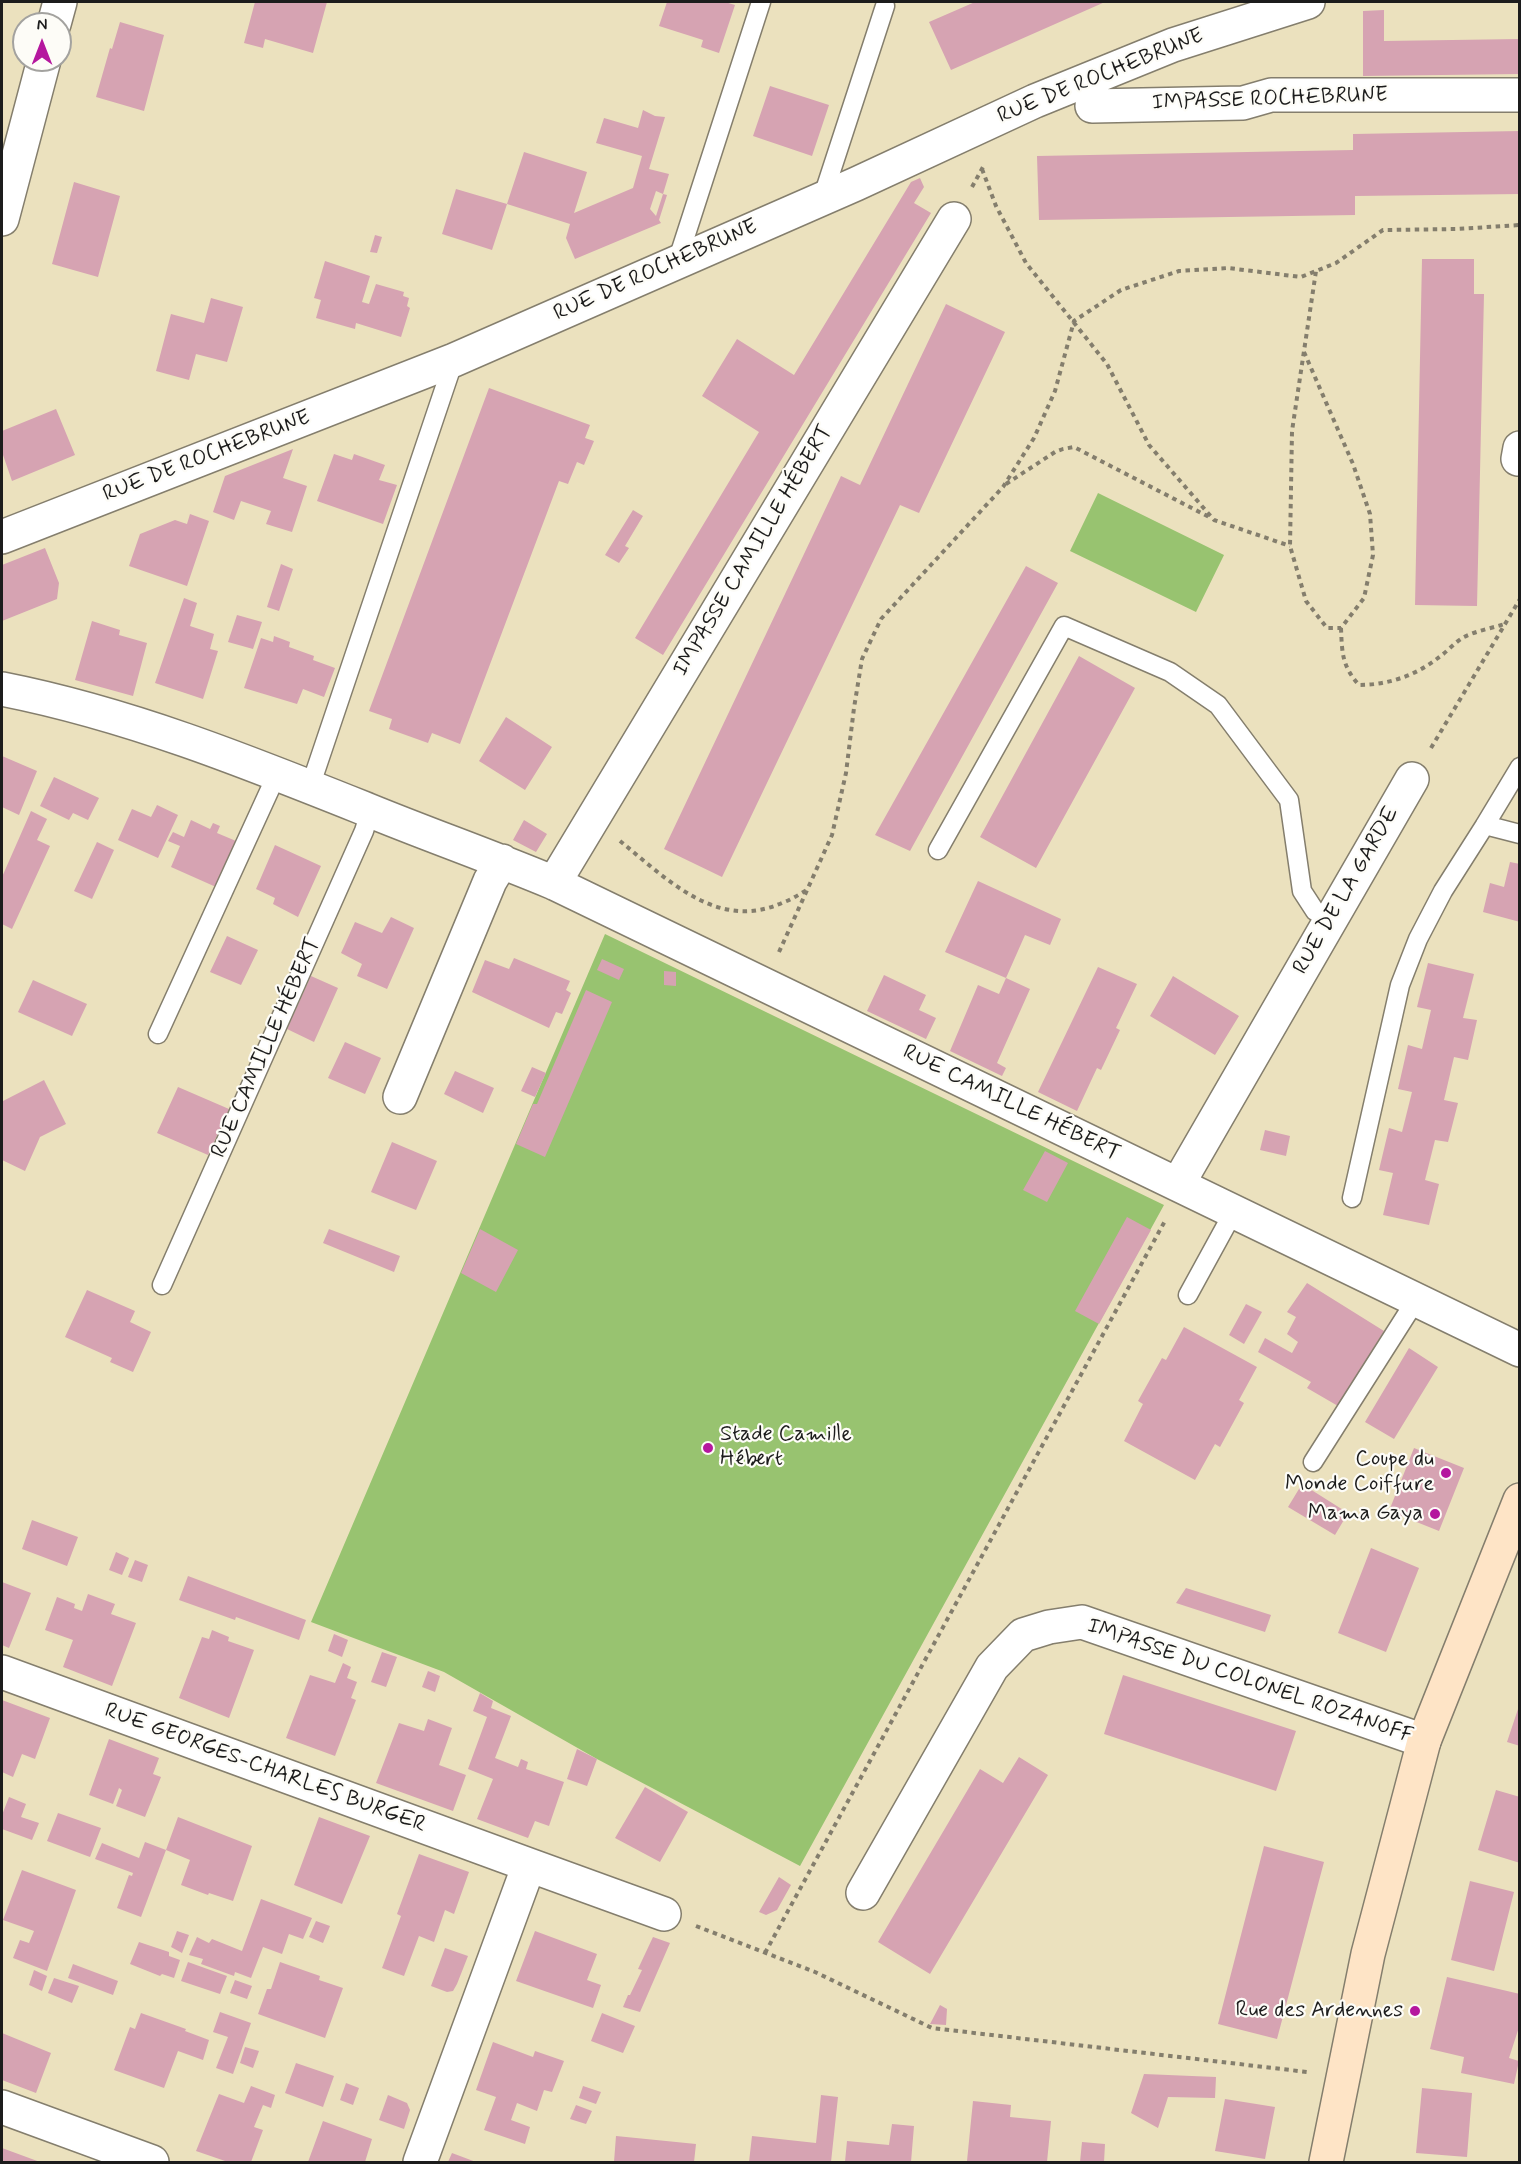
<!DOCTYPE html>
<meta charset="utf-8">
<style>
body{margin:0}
#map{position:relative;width:1521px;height:2164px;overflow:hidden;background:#ebe1be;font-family:Mynerve,sans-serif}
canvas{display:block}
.frame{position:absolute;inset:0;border:3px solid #1c1c1c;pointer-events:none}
.north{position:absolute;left:12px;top:12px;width:60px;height:60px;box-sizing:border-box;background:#fdfcf7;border:2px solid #a3a29f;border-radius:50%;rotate:0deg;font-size:16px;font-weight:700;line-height:24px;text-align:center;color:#1c1c1c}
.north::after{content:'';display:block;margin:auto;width:21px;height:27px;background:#b5179e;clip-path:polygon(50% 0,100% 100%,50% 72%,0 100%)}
</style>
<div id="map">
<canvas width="1521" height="2164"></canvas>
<div class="frame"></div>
<div class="north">N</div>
</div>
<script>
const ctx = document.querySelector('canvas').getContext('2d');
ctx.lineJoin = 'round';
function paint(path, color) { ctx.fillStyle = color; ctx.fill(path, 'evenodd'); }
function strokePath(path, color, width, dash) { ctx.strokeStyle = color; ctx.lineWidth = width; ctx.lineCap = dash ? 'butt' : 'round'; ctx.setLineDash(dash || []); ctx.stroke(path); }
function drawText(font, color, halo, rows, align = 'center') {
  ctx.font = font + ' Mynerve,sans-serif'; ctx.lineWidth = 4.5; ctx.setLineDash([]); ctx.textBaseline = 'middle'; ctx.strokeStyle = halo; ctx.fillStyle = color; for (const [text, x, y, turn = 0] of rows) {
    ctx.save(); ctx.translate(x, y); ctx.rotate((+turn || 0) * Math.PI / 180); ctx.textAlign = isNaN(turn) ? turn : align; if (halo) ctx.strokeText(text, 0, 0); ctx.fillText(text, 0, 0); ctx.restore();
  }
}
const green = new Path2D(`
 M1098 493 1224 555 1196 612 1070 551Z
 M605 934 1164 1205 800 1866 597 1759 444 1672 311 1622Z`);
const building = new Path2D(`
 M255 2H327L313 53 265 39 263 48 244 43Z
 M667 2H725L735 5 719 53 701 47 703 40 659 26Z
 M975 2H1105L951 70 929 22Z
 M1384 10V41L1520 39V74L1363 76V11Z
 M120 22 164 35 144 111 96 97 110 48 112 49Z
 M770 86 829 105 812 156 753 136Z
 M643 110 655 116 665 117 649 169 669 174 663 194 667 195 659 220 661 223 575 259 566 238 570 224 507 204 492 250 442 234 456 189 507 204 524 152 587 172 574 213 633 188 642 156 596 143 604 118 638 128ZM656 191 663 194 656 216 650 209Z
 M1520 131V194L1355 196V215L1039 220 1037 156 1353 150V134Z
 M920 178 924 187 914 203 931 213 663 655 635 638 759 432 702 396 737 339 794 375 911 182Z
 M74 182 120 196 98 277 52 264Z
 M375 235 382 237 377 253 370 252Z
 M1422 259H1474V294H1484L1477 606 1415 605Z
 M325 261 370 276 362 302 369 304 376 284 404 292 403 296 409 298 407 306 410 308 401 337 356 323 355 329 316 318 321 300 314 298Z
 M211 298 243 307 227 362 196 354 189 380 156 371 171 314 204 323Z
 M946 304 1005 332 919 513 900 505 722 877 664 849 841 476 860 485Z
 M489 388 590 425 585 438 594 441 584 465 577 462 568 484 559 481 460 744 432 733 428 743 389 729 392 719 369 711Z
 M56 409 75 455 12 481 2 452V431Z
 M293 449 283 478 307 486 292 532 266 524 271 511 241 501 234 520 213 512 225 476Z
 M334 454 352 460 354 454 385 465 379 480 397 485 383 524 317 501Z
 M633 510 643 516 625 546 629 548 619 563 605 555Z
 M190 514 209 521 187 586 129 566 140 534 175 520 187 524Z
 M45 548 59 583 57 599 2 621V565Z
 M281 564 293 569 279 611 267 607Z
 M1026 566 1058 583 910 851 875 835Z
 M184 598 197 603 190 626 214 634 210 649 218 651 203 699 155 683Z
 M237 615 262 622 253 649 228 642Z
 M92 621 120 630 119 635 147 643 133 696 75 680Z
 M274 636 290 642 289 647 314 656 313 660 335 668 324 697 303 689 297 704 244 688 261 638 273 642Z
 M1079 656 1135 688 1036 868 980 837Z
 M506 717 552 747 525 790 479 761Z
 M2 756 37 771 19 815 2 807Z
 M54 777 99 798 88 820 73 813 69 820 40 806Z
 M157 805 178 815 158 858 118 840 132 809 151 817Z
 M31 811 47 819 37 840 50 846 12 929 2 924V877Z
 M191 820 210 829 213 823 220 826 217 833 236 841 216 887 171 867 180 846 168 841 173 832 184 837Z
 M524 820 547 834 536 852 513 840Z
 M97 842 114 850 92 899 74 891Z
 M275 845 321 866 298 917 273 904 275 898 256 889Z
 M1510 862 1520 864V922L1483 912 1490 883 1504 887Z
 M978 881 1061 919 1050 945 1025 935 1006 978 945 952Z
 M391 917 414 928 387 989 357 976 362 964 341 953 355 922 382 933Z
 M227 936 258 950 241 985 210 972Z
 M514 958 570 981 566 990 571 993 562 1014 556 1012 549 1028 472 992 485 960 509 969Z
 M602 959 624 969 619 980 597 970Z
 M1428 963 1474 974 1463 1018 1477 1020 1468 1060 1454 1057 1444 1100 1458 1103 1448 1142 1435 1140 1425 1180 1439 1184 1429 1225 1383 1215 1393 1173 1379 1170 1389 1128 1402 1132 1412 1092 1398 1089 1408 1045 1422 1049 1431 1010 1417 1007Z
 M1098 967 1137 984 1116 1028 1120 1030 1101 1070 1097 1068 1077 1111 1038 1092Z
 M664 971 676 972V986L664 985Z
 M884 975 926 995 919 1010 936 1018 926 1039 867 1011Z
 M311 976 338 988 314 1042 287 1029Z
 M1173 976 1239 1016 1215 1055 1150 1016Z
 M1006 978 1030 989 997 1063 1006 1068 1002 1076 950 1051 978 985 999 994Z
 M33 980 87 1004 72 1036 18 1012Z
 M586 990 612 1002 545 1157 516 1144 533 1104H537Z
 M345 1042 381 1058 365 1094 328 1078Z
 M532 1067 546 1073 535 1097 521 1091Z
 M455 1071 494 1088 483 1113 444 1094Z
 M44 1080 66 1124 40 1137 25 1171 2 1160V1105L3 1101Z
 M178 1087 229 1109 208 1155 157 1133Z
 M1265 1130 1290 1136 1286 1156 1260 1150Z
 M392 1142 437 1161 416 1210 371 1192Z
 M1045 1151 1068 1163 1047 1202 1023 1190Z
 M1127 1217 1151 1230 1099 1324 1075 1311Z
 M329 1229 400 1256 394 1272 323 1243Z
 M480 1229 518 1250 496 1292 461 1273Z
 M1307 1283 1384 1331 1338 1406 1307 1388 1311 1382 1258 1352 1265 1338 1292 1353 1298 1342 1287 1334 1296 1317 1287 1312Z
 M87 1290 135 1311 130 1322 151 1332 133 1372 110 1362 112 1358 65 1337Z
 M1246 1304 1262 1312 1244 1344 1229 1335Z
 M1184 1327 1257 1367 1239 1400 1244 1403 1220 1447 1215 1444 1195 1480 1124 1441 1143 1404 1138 1401 1162 1358 1166 1360Z
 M1409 1348 1438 1367 1394 1439 1365 1422Z
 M1414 1448 1464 1468 1439 1531 1389 1511Z
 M1302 1484 1348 1513 1335 1535 1288 1507Z
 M32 1520 78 1537 67 1566 22 1549Z
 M1371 1548 1419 1568 1386 1652 1338 1633Z
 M116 1552 129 1558 122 1575 109 1570Z
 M135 1560 148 1565 142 1582 128 1577Z
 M188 1576 306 1620 299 1640 236 1617 235 1620 179 1600Z
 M2 1582 31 1593 9 1648 2 1645Z
 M1186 1588 1271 1615 1265 1632 1176 1603Z
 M88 1594 115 1604 111 1614 136 1623 112 1686 63 1667 73 1640 45 1630 57 1597 75 1604 74 1608 82 1611Z
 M212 1630 229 1637 228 1641 254 1650 229 1718 179 1698 202 1637 209 1639Z
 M334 1634 348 1640 342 1657 328 1651Z
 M382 1652 397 1657 386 1687 371 1682Z
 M343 1663 351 1667 347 1678 357 1682 351 1698 356 1700 335 1756 286 1738 310 1675 335 1683Z
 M428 1671 440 1676 435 1692 422 1687Z
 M1123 1675 1296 1731 1276 1791 1104 1734Z
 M480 1693 493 1701 491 1708 511 1716 495 1758 518 1767 521 1759 528 1762 526 1769 564 1782 549 1826 535 1821 528 1838 477 1819 493 1779 468 1769 487 1717 473 1711Z
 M2 1700 50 1718 35 1759 22 1754 13 1777 2 1772Z
 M1519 1706H1520V1746L1507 1742Z
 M428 1719 452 1728 439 1765 466 1775 453 1811 376 1783 399 1723 424 1731Z
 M109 1739 159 1758 153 1774 161 1777 145 1817 116 1806 122 1790 119 1788 113 1804 89 1795Z
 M577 1749 597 1759 587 1786 567 1779Z
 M1019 1757 1048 1775 930 1974 878 1942 980 1769 1003 1783Z
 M645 1787 688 1812 660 1862 615 1838Z
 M1496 1790 1520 1797V1863L1478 1850Z
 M9 1797 26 1804 21 1817 39 1823 32 1840 2 1829V1815Z
 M58 1813 101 1828 90 1857 47 1841Z
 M178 1817 252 1846 233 1901 209 1893 208 1895 181 1885 190 1860 166 1850Z
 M319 1817 370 1836 342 1904 294 1885Z
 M145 1842 166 1850 141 1917 117 1908 129 1875 132 1876 133 1873 95 1859 102 1843 139 1858Z
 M1264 1846 1324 1862 1277 2039 1218 2024Z
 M419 1854 469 1872 454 1914 445 1910 434 1942 419 1936 404 1976 382 1968 401 1916 397 1914Z
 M22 1870 76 1890 47 1971 13 1958 20 1940 29 1943 34 1931 3 1920Z
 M779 1877 791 1885 777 1910 766 1915 759 1912Z
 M1470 1881 1514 1892 1494 1971 1451 1960Z
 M261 1899 312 1918 303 1939 289 1934 282 1954 263 1947 251 1978 235 1972 234 1976 201 1964 203 1959 189 1955 197 1937 209 1943 212 1939 242 1951Z
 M316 1921 330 1926 323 1943 309 1937Z
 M177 1931 189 1935 182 1953 171 1947Z
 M535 1931 597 1954 587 1980 601 1985 593 2008 516 1981Z
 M653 1937 670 1943 640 2012 623 2007 628 1995H630L642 1970 638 1969Z
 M139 1942 169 1952V1956L180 1960 174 1978 162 1974 160 1976 130 1964Z
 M445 1948 468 1956 457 1984 453 1991 447 1992 431 1986Z
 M188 1962 227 1976 220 1994 181 1981Z
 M280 1962 320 1976 319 1980 343 1988 325 2038 258 2014 267 1989H271Z
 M73 1964 118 1981 113 1995 68 1978Z
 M34 1970 47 1976 42 1991 29 1985Z
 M1447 1977 1520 1994V2024L1509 2058 1519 2061 1514 2084 1461 2073 1464 2057 1430 2049Z
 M54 1978 79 1986 72 2003 48 1993Z
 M235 1980 252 1986 247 1999 230 1993Z
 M940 2005 947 2009 946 2025 930 2024Z
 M220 2012 251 2023 233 2074 216 2068 228 2037 213 2032Z
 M141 2013 186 2029 185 2031 209 2040 203 2060 178 2051 164 2088 114 2070 130 2027 135 2029Z
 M602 2013 635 2026 623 2053 591 2041Z
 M2 2033 51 2053 36 2093 2 2080Z
 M493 2042 533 2057 535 2051 564 2061 552 2092 544 2090 537 2111 517 2103 511 2120 530 2127 525 2144 484 2130 496 2097 476 2090Z
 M245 2047 259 2051 253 2068 240 2063Z
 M296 2063 334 2076 323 2107 285 2093Z
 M1144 2074 1216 2077 1215 2098 1168 2097 1158 2128 1131 2113Z
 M346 2083 359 2088 353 2105 340 2100Z
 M251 2086 275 2095 271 2108 263 2105 254 2127 263 2130 251 2162H228L196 2151 219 2094 244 2103Z
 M583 2086 601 2092 596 2104 579 2098Z
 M1422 2088 1472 2093 1467 2157 1416 2153Z
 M388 2095 407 2103 410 2110 404 2129 379 2120Z
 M821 2095 838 2097 831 2162H749L752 2136 816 2143Z
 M1225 2099 1275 2107 1265 2159 1215 2151Z
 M973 2101 1011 2105 1010 2117 1051 2121 1047 2162 967 2161Z
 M576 2105 592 2111 586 2124 570 2119Z
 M323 2121 372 2139 365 2162H308Z
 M892 2124 914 2126 911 2162H845L847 2141 889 2145Z
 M616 2136 696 2144 694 2162H614Z
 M1082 2142 1105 2144 1104 2162H1080Z
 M2 2148 40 2162H2Z
 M452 2153 476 2162H448Z`);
const path = new Path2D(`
 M982 169 996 206 1026 263 1107 364 1149 445 1214 520 1290 546
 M972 187 983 167
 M1304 352 1353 464 1370 514 1373 555 1364 598 1341 628H1327L1306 601 1290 546 1292 431 1316 271
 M1006 484 1055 452 1063 449 1074 447 1211 518
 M1341 628C1342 653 1342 666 1359 685 1387 685 1415 676 1438 658 1447 652 1455 642 1464 637 1476 631 1492 628 1505 624
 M1431 748 1520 599
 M620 841C667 879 718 933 784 902 793 899 801 893 809 889
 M779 952 832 835 846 773 854 708 862 659 881 619 1003 487 1034 438 1055 391 1074 321 1121 290 1179 271 1228 268 1301 277 1336 263 1383 230 1457 229 1520 225
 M696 1926 815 1972 932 2028 1307 2072
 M765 1953 1166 1219`);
const lane = new Path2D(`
 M822 199 885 6
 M677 262 761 2
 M310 787 454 360
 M1485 825 1520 834
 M938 850 1064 626 1170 672 1218 705 1289 800 1302 891 1315 911 1330 921
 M158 1034 277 774
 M1352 1198 1400 985 1418 939 1443 891 1485 825 1520 767
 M162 1285 364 831 370 812
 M1188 1295 1234 1211
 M1313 1462 1416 1300`);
const street = new Path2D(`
 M54 24 60 2
 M1092 106 1243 103 1271 95H1520
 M2 219 44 60
 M1518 459 1520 448
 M2 537 454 360 856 184 1035 101 1173 45 1308 2
 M2 689C129 714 248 762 368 810 429 835 492 857 554 883L1520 1350
 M554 883 954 219
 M400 1097 490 881 502 861
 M1178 1184 1412 779
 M2 1672 529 1865 420 2162
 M529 1865 664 1914
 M863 1893 992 1667 1023 1635 1049 1627 1082 1622 1424 1741
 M2 2107 152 2162`);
const secondary = new Path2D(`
 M1326 2162 1368 1954 1424 1741 1520 1500`);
const markers = [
 [708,1448,6,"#b5179e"],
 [1446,1473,6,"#b5179e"],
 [1435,1514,6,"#b5179e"],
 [1415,2011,6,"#b5179e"]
];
const streetNames = [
 ["RUE DE ROCHEBRUNE",1101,77,-22],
 ["IMPASSE ROCHEBRUNE",1270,100,-2],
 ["RUE DE ROCHEBRUNE",656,271,-24],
 ["RUE DE ROCHEBRUNE",207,457,-21],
 ["IMPASSE CAMILLE HÉBERT",754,551,-59],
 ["RUE DE LA GARDE",1347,891,-60],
 ["RUE CAMILLE HÉBERT",267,1048,-66],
 ["RUE CAMILLE HÉBERT",1011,1104,26],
 ["IMPASSE DU COLONEL ROZANOFF",1250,1682,19],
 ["RUE GEORGES-CHARLES BURGER",265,1769,20]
];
const poiNames = [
 ["Stade Camille",720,1435,"left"],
 ["Hébert",720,1460,"left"],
 ["Coupe du",1434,1460],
 ["Monde Coiffure",1434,1485],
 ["Mama Gaya",1423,1514],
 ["Rue des Ardennes",1403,2011]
];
paint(green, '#98c370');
paint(building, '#d6a3b2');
strokePath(lane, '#847e6d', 21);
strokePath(street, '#847e6d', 36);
strokePath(secondary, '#847e6d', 36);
strokePath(path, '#847e6d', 4, [4.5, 4.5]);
strokePath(lane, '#fff', 18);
strokePath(street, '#fff', 33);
strokePath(secondary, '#fee4c6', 33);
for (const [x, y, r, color] of markers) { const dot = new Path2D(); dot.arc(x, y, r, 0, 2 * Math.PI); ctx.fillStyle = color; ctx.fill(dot); strokePath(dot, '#fdfcf7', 2); }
drawText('22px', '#1c1c1c', '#fdfcf7', streetNames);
drawText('22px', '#1c1c1c', '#fdfcf7', poiNames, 'right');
</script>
